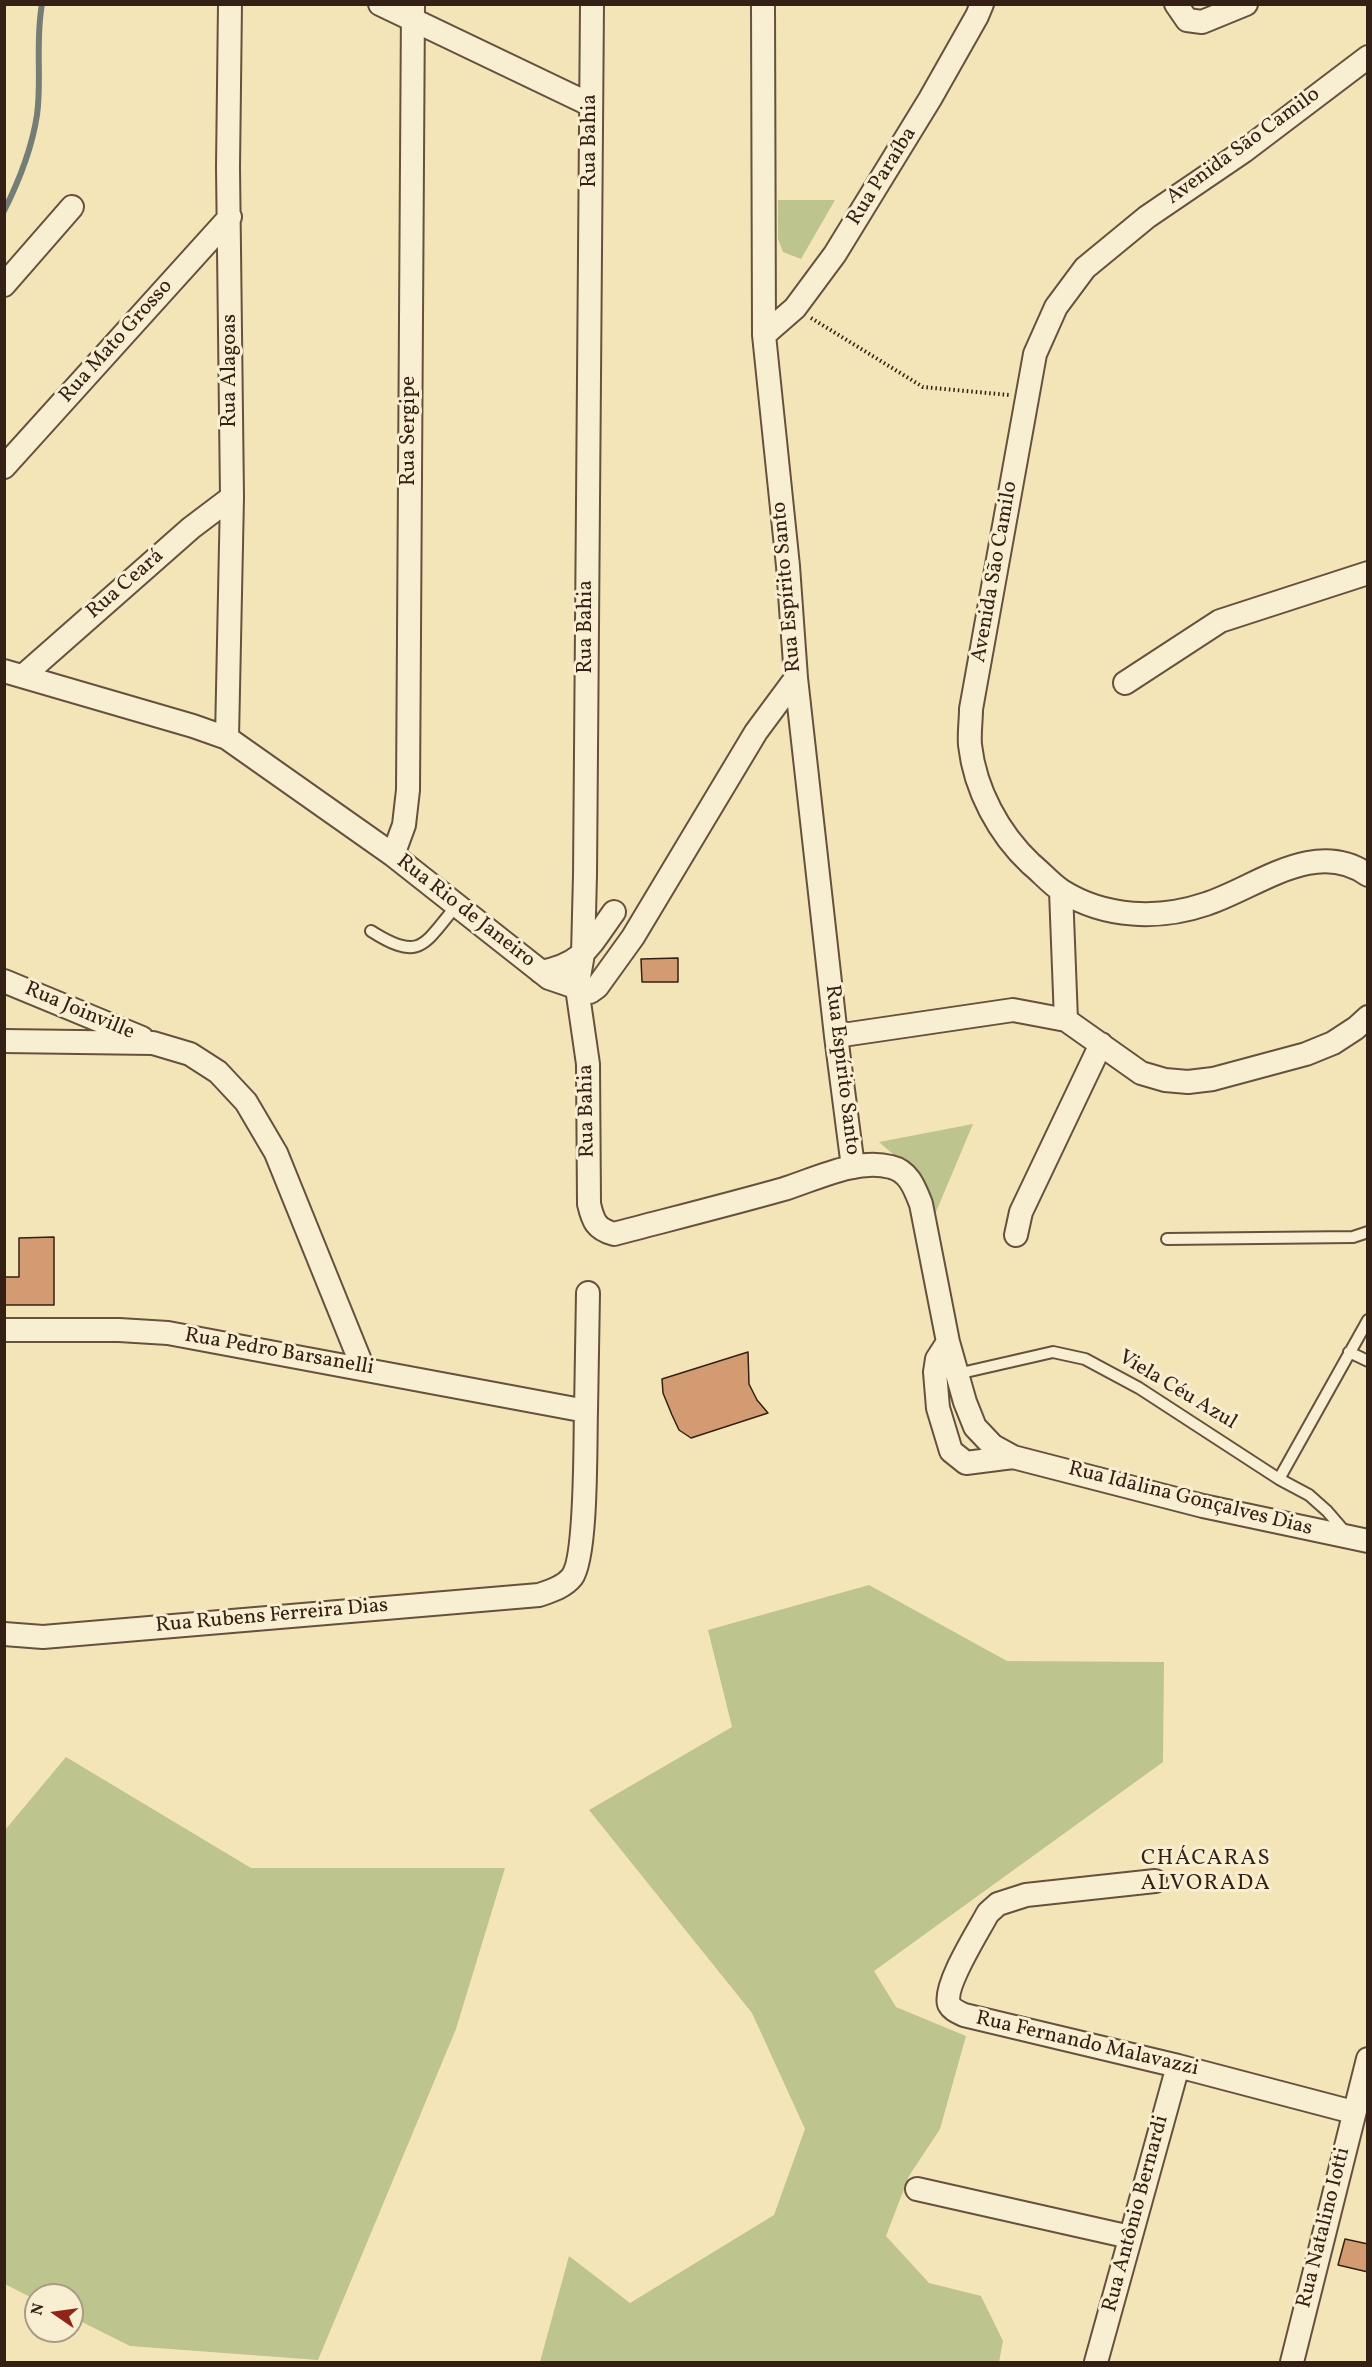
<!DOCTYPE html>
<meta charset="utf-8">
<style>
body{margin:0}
#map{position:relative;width:1372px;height:2367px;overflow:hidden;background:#f4e5b8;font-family:Vollkorn,serif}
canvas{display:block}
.frame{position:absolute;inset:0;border:6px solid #352015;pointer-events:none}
.north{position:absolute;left:24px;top:2283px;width:60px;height:60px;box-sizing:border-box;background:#f8eed1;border:2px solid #aa9c86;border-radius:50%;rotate:283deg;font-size:16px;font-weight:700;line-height:24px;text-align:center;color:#352015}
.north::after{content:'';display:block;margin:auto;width:21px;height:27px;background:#8f2418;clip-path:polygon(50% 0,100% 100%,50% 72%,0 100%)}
</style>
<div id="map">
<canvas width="1372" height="2367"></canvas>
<div class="frame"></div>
<div class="north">N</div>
</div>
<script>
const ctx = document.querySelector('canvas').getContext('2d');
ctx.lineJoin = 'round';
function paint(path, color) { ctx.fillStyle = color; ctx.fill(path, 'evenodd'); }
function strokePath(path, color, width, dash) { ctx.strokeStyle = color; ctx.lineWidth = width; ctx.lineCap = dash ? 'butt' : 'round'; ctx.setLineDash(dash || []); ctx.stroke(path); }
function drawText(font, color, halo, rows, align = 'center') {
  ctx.font = font + ' Vollkorn,serif'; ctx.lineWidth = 6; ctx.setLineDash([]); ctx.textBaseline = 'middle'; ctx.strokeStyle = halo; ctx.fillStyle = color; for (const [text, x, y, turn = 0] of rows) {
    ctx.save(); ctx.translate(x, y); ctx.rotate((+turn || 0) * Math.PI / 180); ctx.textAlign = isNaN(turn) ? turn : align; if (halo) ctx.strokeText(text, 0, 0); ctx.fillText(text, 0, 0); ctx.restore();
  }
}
const green = new Path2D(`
 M778 200H835L801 259 783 252 778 239Z
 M973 1124 933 1219 913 1172 879 1142Z
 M869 1585 1007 1661 1164 1662 1163 1762 874 1971 896 2007 966 2036 940 2129 909 2176 886 2236 929 2283 981 2296 1003 2341 999 2362H540L569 2256 630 2303 774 2215 805 2129 752 2013 589 1810 732 1727 708 1630Z
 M66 1757 251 1868H505L456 2029 318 2360 130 2346 72 2317V2295H36V2300L5 2284V1830Z`);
const stream = new Path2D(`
 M4 211C19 181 32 148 37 115 42 79 35 42 42 4`);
const building = new Path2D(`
 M678 958V982H642L641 959Z
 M54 1237V1305H5V1277H19V1238Z
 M748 1352 749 1384 757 1400 768 1413 691 1438 679 1430 672 1415 663 1393 662 1379Z
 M1345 2239 1368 2244V2272L1338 2265Z`);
const path = new Path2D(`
 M811 318 923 387 1009 395`);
const lane = new Path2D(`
 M371 931C421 963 424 944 457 905
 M1167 1239 1353 1237 1368 1232
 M1349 1352 1368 1361
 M957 1374 1053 1352 1085 1359 1139 1388 1279 1479 1309 1495 1327 1511 1346 1533
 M1279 1479 1368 1320`);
const street = new Path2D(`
 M380 4 591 105
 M592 4 585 875 583 954 577 988 588 1064 589 1204C593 1221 596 1229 614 1234 671 1219 727 1205 784 1189 816 1179 856 1158 891 1167 909 1171 915 1189 921 1204L948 1342 965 1402 975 1427 993 1446 1013 1457 1203 1506 1368 1541
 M763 4 764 335 788 566 796 678 836 1036 853 1167
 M1176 4 1187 20 1202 22 1246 4
 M1368 57 1244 151 1147 217 1085 268 1056 307 1035 354 971 709C971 721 969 733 970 745 975 790 999 834 1031 864 1041 872 1051 884 1062 891 1105 918 1159 920 1206 904 1256 888 1315 837 1368 875
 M4 285 72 207
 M764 335 795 308 835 254 930 99 977 16 982 4
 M4 467 230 217
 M4 671 193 726 227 738 393 855 549 978 590 992 597 987 633 937 756 732 796 678
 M23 676 191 528 232 497
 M1125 683 1220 621 1368 573
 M227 738 232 497 228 167 230 4
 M393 855 404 825 408 790 413 4
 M1061 891 1066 1020
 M541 972C584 964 590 945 614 912
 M4 981 142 1038
 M836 1036 1013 1010 1066 1020 1141 1073 1165 1080 1188 1082 1213 1079 1306 1054 1333 1043 1356 1028 1368 1017
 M4 1041 153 1043 190 1054 218 1072 246 1102 276 1153 363 1368
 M1016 1235 1021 1212 1101 1044
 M4 1330H119L168 1333 586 1411C585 1442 587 1557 572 1577 564 1587 551 1591 539 1595L43 1637 4 1634
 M948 1342 937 1359 935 1372 938 1408 951 1451 966 1463 1013 1457
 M586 1411 588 1293
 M1155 1881 1026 1895 998 1904 988 1913C979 1930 943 1986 949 2004 952 2010 958 2012 964 2015L1178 2066 1353 2112
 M917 2189 1130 2237
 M1096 2362 1178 2066
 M1292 2362 1368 2059`);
const streetNames = [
 ["Rua Bahia",591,141,-90],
 ["Avenida São Camilo",1244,147,-36],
 ["Rua Paraíba",883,177,-58],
 ["Rua Mato Grosso",117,342,-48],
 ["Rua Alagoas",231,371,-90],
 ["Rua Sergipe",410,431,-90],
 ["Avenida São Camilo",996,572,-80],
 ["Rua Ceará",126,585,-41],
 ["Rua Espírito Santo",788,587,-95],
 ["Rua Bahia",587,627,-90],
 ["Rua Rio de Janeiro",465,912,38],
 ["Rua Joinville",79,1012,23],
 ["Rua Espírito Santo",841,1070,83],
 ["Rua Bahia",588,1111,-91],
 ["Rua Pedro Barsanelli",279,1353,10],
 ["Viela Céu Azul",1177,1391,31],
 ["Rua Idalina Gonçalves Dias",1190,1500,14],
 ["Rua Rubens Ferreira Dias",272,1617,-5],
 ["Rua Fernando Malavazzi",1087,2045,13],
 ["Rua Antônio Bernardi",1137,2214,-75],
 ["Rua Natalino Iotti",1325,2228,-76]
];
const neighbourhoodNames = [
 ["CHÁCARAS",1206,1860],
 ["ALVORADA",1206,1885]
];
paint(green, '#bec48d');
strokePath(stream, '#747e76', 6);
paint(building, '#d39b72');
strokePath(building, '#352015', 1.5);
strokePath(lane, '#65513e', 14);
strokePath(street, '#65513e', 26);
strokePath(path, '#352015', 4, [1.5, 3]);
strokePath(lane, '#f8eed1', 10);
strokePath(street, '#f8eed1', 22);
drawText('21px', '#352015', '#f8eed1', streetNames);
ctx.letterSpacing = '1.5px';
drawText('22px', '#352015', '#f8eed1', neighbourhoodNames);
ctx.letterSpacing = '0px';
</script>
